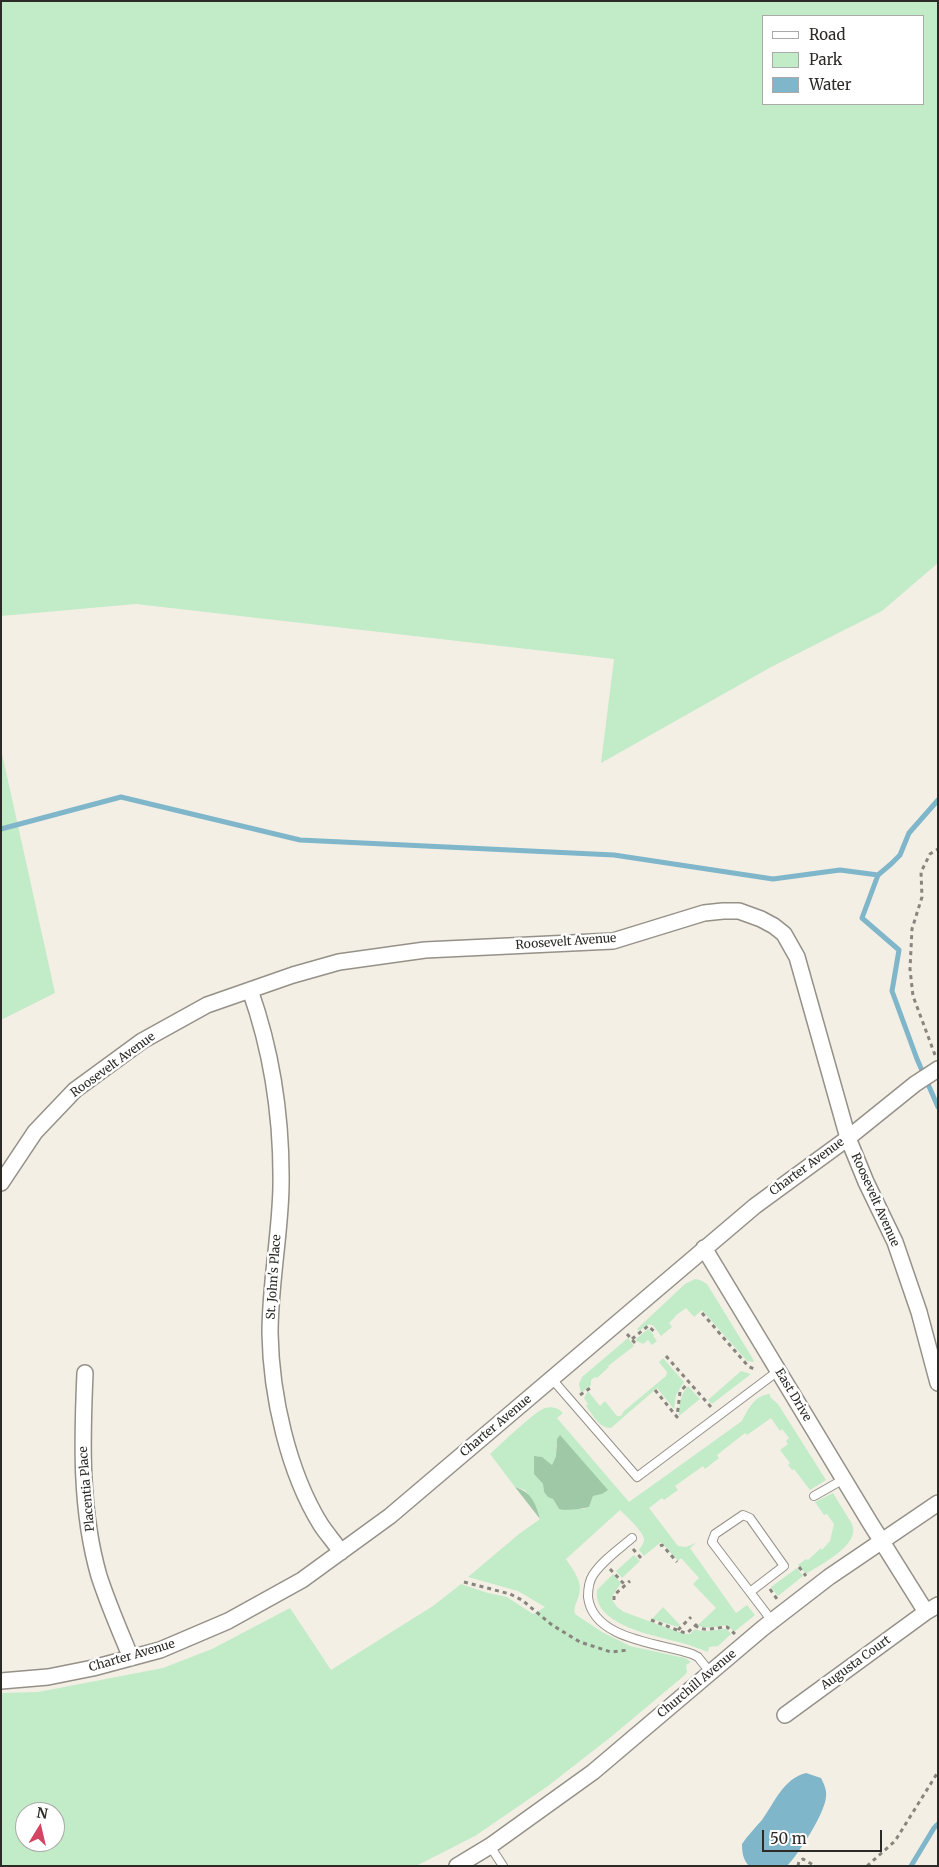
<!DOCTYPE html>
<style>
body{margin:0}
#map{position:relative;width:939px;height:1867px;overflow:hidden;background:#f3efe5;font-family:Merriweather,serif}
canvas{display:block}
.frame{position:absolute;inset:0;border:2px solid #2b2a26;pointer-events:none}
.legend{position:absolute;left:762px;top:15px;width:162px;height:90px;box-sizing:border-box;background:#fff;border:1px solid #aaaaa8;margin:0;padding:6px 9px;list-style:none;font-size:15px;color:#2b2a26}
.legend li{display:flex;align-items:center;gap:10px;height:25px}
.legend b{width:25px;border:1px solid #aaaaa8}
.north{position:absolute;left:15px;top:1802px;width:50px;height:50px;box-sizing:border-box;background:#fff;border:1px solid #aaaaa8;border-radius:50%;rotate:9deg;font-size:14px;font-weight:700;line-height:20px;text-align:center;color:#2b2a26}
.north::after{content:'';display:block;margin:auto;width:18px;height:22px;background:#d44463;clip-path:polygon(50% 0,100% 100%,50% 72%,0 100%)}
.scale{position:absolute;left:762px;top:1830px;width:120px;height:22px;box-sizing:border-box;border:2px solid #2b2a26;border-top:0;padding-left:6px;font-size:15px;line-height:18px;white-space:nowrap;color:#2b2a26;-webkit-text-stroke:4px #fff;paint-order:stroke}
</style>
<div id="map">
<canvas width="939" height="1867"></canvas>
<div class="frame"></div>
<ul class="legend">
<li><b style="height:6px;background:#fff"></b>Road</li>
<li><b style="height:14px;background:#c2ebc8"></b>Park</li>
<li><b style="height:14px;background:#7fb6ca"></b>Water</li>
</ul>
<div class="north">N</div>
<div class="scale">50 m</div>
</div>
<script>
const ctx = document.querySelector('canvas').getContext('2d');
ctx.lineJoin = 'round';
function paint(path, color) { ctx.fillStyle = color; ctx.fill(path, 'evenodd'); }
function strokePath(path, color, width, dash) { ctx.strokeStyle = color; ctx.lineWidth = width; ctx.lineCap = dash ? 'butt' : 'round'; ctx.setLineDash(dash || []); ctx.stroke(path); }
function drawText(font, color, halo, rows, align = 'center') {
  ctx.font = font + ' Merriweather,serif'; ctx.lineWidth = 5; ctx.setLineDash([]); ctx.textBaseline = 'middle'; ctx.strokeStyle = halo; ctx.fillStyle = color; for (const [text, x, y, turn = 0] of rows) {
    ctx.save(); ctx.translate(x, y); ctx.rotate((+turn || 0) * Math.PI / 180); ctx.textAlign = isNaN(turn) ? turn : align; if (halo) ctx.strokeText(text, 0, 0); ctx.fillText(text, 0, 0); ctx.restore();
  }
}
const green = new Path2D(`
 M1 1H938V563L882 611 773 666 601 763 614 659 136 604 1 616ZM763 16H923V104H763Z
 M1 749 55 993 1 1020Z
 M695 1279 700 1280 707 1284 753 1359 754 1362 747 1361 702 1310 694 1317 686 1308 675 1316V1317L669 1323 672 1327 661 1336C652 1324 653 1320 639 1331L637 1329 685 1284Z
 M648 1329 654 1335 653 1336 657 1341 652 1345 648 1340 643 1344 635 1340Z
 M628 1338 634 1346 608 1366 609 1367 597 1378 595 1377 591 1380V1385L581 1393 579 1384 582 1377Z
 M663 1358 684 1382 676 1395 674 1409 657 1388 611 1428C599 1428 593 1415 586 1406L588 1404 584 1398 588 1391 600 1406 605 1401 617 1416H621L624 1411 666 1376 667 1372 659 1362Z
 M741 1371 751 1374 712 1404 708 1400Z
 M688 1386 700 1399 679 1416C679 1404 680 1395 688 1386Z
 M770 1394V1397L778 1404 826 1480 810 1490 794 1469 792 1470 788 1465 790 1463 780 1450 788 1444 786 1441 789 1438 782 1429 780 1431 771 1418 747 1435 745 1433 717 1455 719 1458 705 1469 703 1466 675 1486 678 1490 664 1500 662 1498 649 1508 678 1546 686 1547 696 1543 690 1548 736 1613 747 1605 755 1615 734 1632 727 1625C718 1626 705 1630 698 1625L716 1608 693 1584 699 1578 681 1558 678 1561 661 1542 644 1556 639 1550C641 1547 644 1543 644 1539 643 1531 626 1516 620 1510L566 1559C573 1570 583 1581 579 1595 577 1603 573 1606 575 1614L602 1632 630 1646 685 1658 691 1662 686 1665 687 1672 685 1675 612 1736 548 1786 475 1836 416 1866H1V1693L38 1692 163 1668 212 1649 290 1608 331 1670 433 1606 461 1584 488 1593 507 1597 533 1614 545 1607 518 1591 468 1577 519 1534 540 1519 536 1506 525 1490 515 1487 490 1454C501 1444 534 1412 545 1408 553 1406 558 1408 563 1413L557 1418 629 1502 742 1421C748 1409 755 1395 770 1394ZM556 1443 602 1494 593 1496 589 1507 583 1509H559L553 1499 544 1492 543 1484 534 1474V1467L538 1456 552 1465 556 1456ZM25 1812H55V1842H25Z
 M833 1493 852 1524C861 1545 821 1564 806 1574L798 1565 806 1559 808 1560 821 1548 822 1550 830 1541 834 1524 827 1514 824 1515 815 1502Z
 M634 1555 640 1561 622 1578 616 1571Z
 M797 1568 803 1576 778 1596 771 1587Z
 M613 1574 621 1583 611 1598 617 1607 624 1612 684 1634H690L695 1629C704 1634 717 1629 727 1629L731 1634 718 1646 709 1647 708 1652C699 1649 691 1645 682 1643 658 1636 592 1626 597 1590Z
 M663 1607 680 1625 678 1627 652 1619Z`);
const forest = new Path2D(`
 M560 1435 608 1490 602 1494 593 1496 589 1507C581 1509 567 1511 559 1509L553 1499 548 1497 544 1492 543 1484 534 1474V1456L542 1457 552 1465 556 1456 557 1439Z
 M515 1487C531 1492 536 1503 540 1519Z`);
const water = new Path2D(`
 M806 1773 821 1778C824 1784 827 1790 826 1797 825 1813 798 1855 787 1866H749C743 1859 742 1853 742 1844 748 1835 755 1828 762 1820 775 1802 783 1779 806 1773Z`);
const stream = new Path2D(`
 M938 800 909 833 900 855 891 864 878 875 862 918 899 950 892 991 917 1059 938 1107
 M1 829 121 797 300 840 614 855 773 879 840 870 878 875
 M911 1866 934 1828 938 1824`);
const path = new Path2D(`
 M935 1055 913 996 910 969 912 929 922 897 921 872 930 854 938 849
 M702 1313 748 1366 756 1370
 M627 1334 635 1343
 M632 1339 648 1326 656 1333
 M666 1356 711 1407
 M655 1390 677 1417 680 1392 689 1382
 M580 1395 593 1386
 M660 1546 662 1545 677 1562
 M633 1549 641 1558
 M799 1567 806 1576
 M610 1569 625 1585
 M464 1582 510 1594 522 1600 552 1625 580 1642 611 1652 629 1650
 M770 1589 777 1599
 M614 1600V1595L630 1581
 M651 1620 685 1633H687L697 1624
 M695 1625C703 1633 717 1627 727 1627L735 1634
 M678 1630 691 1617
 M798 1866 799 1861 803 1859 815 1866
 M867 1866 895 1841 938 1772`);
const service = new Path2D(`
 M552 1379 637 1477 778 1371
 M814 1496 844 1479
 M632 1538C619 1549 602 1561 593 1575 589 1581 588 1590 588 1597 593 1640 660 1643 692 1654L698 1657 710 1672
 M750 1592 784 1566 750 1518 743 1515 715 1534 712 1542 772 1621
 M490 1846 503 1866`);
const minor = new Path2D(`
 M250 990C272 1052 282 1120 281 1187 280 1236 270 1284 270 1333 271 1395 288 1472 321 1525 327 1534 335 1543 341 1552
 M1 1183 35 1132 75 1090 142 1041 207 1005 293 975 339 962 425 950 613 941 704 913 723 911H739L761 919 774 926 784 934 797 957 848 1138 866 1182 895 1242 919 1312 938 1383
 M704 1248 869 1521 926 1612
 M85 1373C82 1441 80 1510 99 1576 108 1604 120 1631 131 1658
 M1 1681 48 1677 93 1668 160 1650 228 1621 302 1580 390 1516 755 1206 848 1138 915 1084 938 1069
 M785 1715 926 1612 938 1605
 M457 1866 490 1846 593 1772 763 1628 829 1577 938 1503`);
const streetNames = [
 ["Roosevelt Avenue",566,942,-4],
 ["Roosevelt Avenue",113,1065,-36],
 ["Charter Avenue",807,1167,-36],
 ["Roosevelt Avenue",875,1200,66],
 ["St. John's Place",274,1277,-86],
 ["East Drive",793,1395,59],
 ["Charter Avenue",496,1426,-40],
 ["Placentia Place",87,1489,-95],
 ["Charter Avenue",132,1656,-16],
 ["Augusta Court",856,1663,-36],
 ["Churchill Avenue",697,1684,-40]
];
paint(green, '#c2ebc8');
paint(forest, '#9fc8a6');
paint(water, '#7fb6ca');
strokePath(stream, '#7fb6ca', 5);
strokePath(service, '#959188', 10);
strokePath(minor, '#959188', 18);
strokePath(path, '#88857e', 3, [4, 4]);
strokePath(service, '#fff', 8);
strokePath(minor, '#fff', 15);
drawText('12px', '#2b2a26', '#fff', streetNames);
</script>
